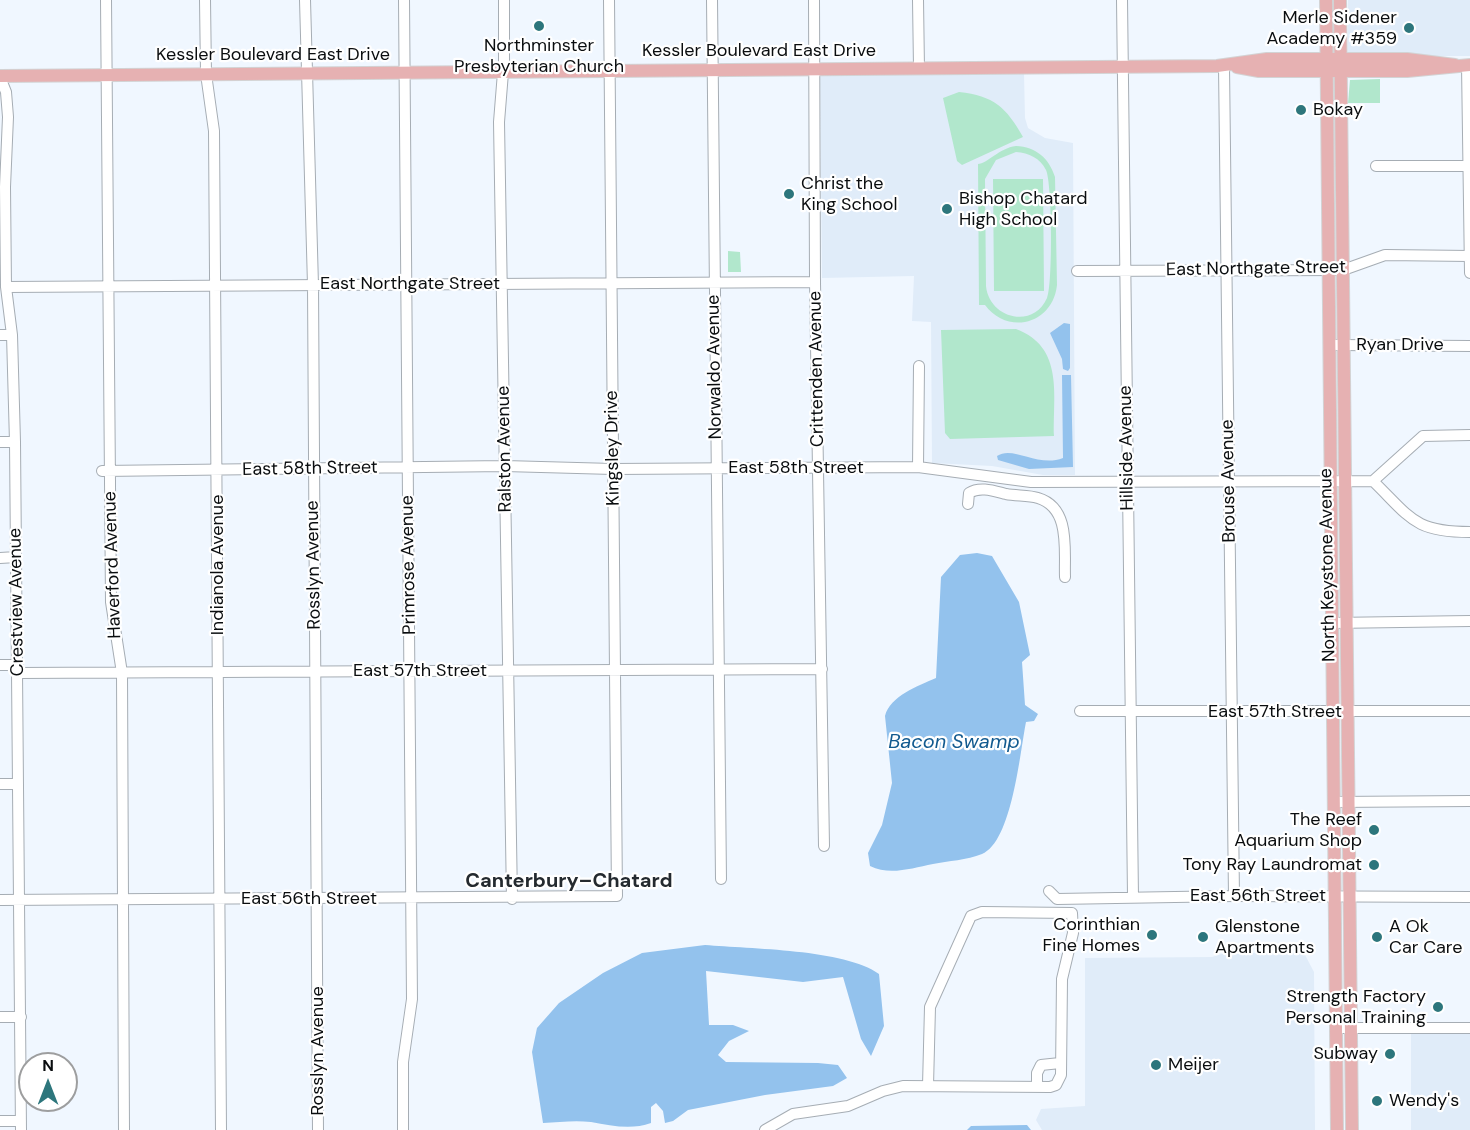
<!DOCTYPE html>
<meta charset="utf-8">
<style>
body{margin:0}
#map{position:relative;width:1470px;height:1130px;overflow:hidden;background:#f0f7ff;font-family:"DM Sans",sans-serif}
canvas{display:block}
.north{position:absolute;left:18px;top:1052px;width:60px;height:60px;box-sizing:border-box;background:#fff;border:2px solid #9d9e9f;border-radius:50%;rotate:0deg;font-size:16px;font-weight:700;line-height:24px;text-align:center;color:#0a0d0f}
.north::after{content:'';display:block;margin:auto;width:21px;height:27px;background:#2d767c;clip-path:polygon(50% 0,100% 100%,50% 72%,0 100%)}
</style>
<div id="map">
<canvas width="1470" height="1130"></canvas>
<div class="north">N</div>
</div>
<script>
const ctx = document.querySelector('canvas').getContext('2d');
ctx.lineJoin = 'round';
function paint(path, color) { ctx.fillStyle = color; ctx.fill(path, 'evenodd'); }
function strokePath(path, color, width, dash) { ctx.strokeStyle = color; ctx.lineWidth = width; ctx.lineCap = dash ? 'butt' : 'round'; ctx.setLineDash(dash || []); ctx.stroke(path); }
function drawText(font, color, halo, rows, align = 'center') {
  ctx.font = font + ' "DM Sans",sans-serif'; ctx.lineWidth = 4.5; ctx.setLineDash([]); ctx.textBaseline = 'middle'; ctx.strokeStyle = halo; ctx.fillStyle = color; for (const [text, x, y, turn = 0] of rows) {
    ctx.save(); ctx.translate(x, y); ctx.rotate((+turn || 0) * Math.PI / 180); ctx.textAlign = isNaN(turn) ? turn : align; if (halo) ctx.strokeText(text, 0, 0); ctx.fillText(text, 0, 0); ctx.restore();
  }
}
const built = new Path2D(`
 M1348 0H1470V56H1348Z
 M1024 73 1025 118 1028 128 1045 138 1073 143 1075 475H1043L992 466 932 463 931 322 912 321 914 276 822 278 820 75Z
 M1225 953H1304L1314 972 1315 1130H1042L1036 1120 1041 1109 1085 1106V958L1212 957Z
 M1470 1030V1130H1411V1031Z`);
const green = new Path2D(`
 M1380 79V103H1348L1350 80Z
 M959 92C994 96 1006 107 1023 137L962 165 957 161 943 98Z
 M1016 146C1036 147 1049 158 1055 177L1057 285C1053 324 1008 336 985 305H979L978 164C987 164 999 148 1016 146ZM1016 152C1029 153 1040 158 1046 170 1052 182 1053 285 1047 298 1033 330 989 318 986 286L985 179 996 160Z
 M993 179H1043L1044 291H994Z
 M728 251 740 252 741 272H728Z
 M1016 329C1064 347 1053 394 1054 436L950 439 945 433 941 330Z`);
const water = new Path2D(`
 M1064 323 1070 324V368L1068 371 1063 369 1062 359 1050 333Z
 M1062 375H1071L1073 467 1029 469 998 460 997 456C1013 445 1038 468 1063 458Z
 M977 553 992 556 1019 602 1030 655 1022 662 1025 705 1038 714 1034 721 1026 722C1020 752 1012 842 982 854 967 860 948 861 933 864 912 868 890 876 870 866L868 853 882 825 892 783 885 716C890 696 918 686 936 678L941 577 960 555Z
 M705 945C750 949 845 949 879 974L884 1026 871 1056 861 1039 843 977 803 982 706 971 709 1025H733L749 1031 729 1041 718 1055 726 1062 818 1063 838 1065 847 1078 833 1086 765 1095 688 1110 673 1121 665 1123 663 1111 656 1103 651 1107V1123C632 1130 612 1126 591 1122 576 1120 559 1122 543 1123L532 1052 537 1028 559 1003 603 973 642 953Z
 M1027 1125 1031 1130H967L971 1126Z`);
const minor = new Path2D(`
 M106 0 111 602 122 673 124 1130
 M205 0 206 74 214 131 221 1130
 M305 0 313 285 318 1130
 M504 0V60L499 122 512 899
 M712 0 721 879
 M814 0 815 282 824 846
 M918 0 919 68
 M1122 0 1133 896
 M1467 65 1470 273
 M1224 66 1234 896
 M0 77 6 92 8 117 5 187 6 287 12 335 15 442 21 1130
 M1376 166H1470
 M1077 271 1343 270 1385 255 1470 256
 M6 287 815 282
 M0 335H12
 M1336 345 1470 346
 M0 442H15
 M918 467 919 366
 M102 471 505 466 613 469 918 467 1031 482 1373 481C1411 518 1414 532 1470 532
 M1373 481 1423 436 1470 435
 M968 504 969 493C980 486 994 491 1006 494 1016 496 1029 495 1038 498 1071 508 1064 550 1065 577
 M0 558 16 557
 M1332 623 1470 621
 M0 665H18
 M18 673 822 669
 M1080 711H1470
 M0 784H18
 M1334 802 1470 801
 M1049 891 1057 899 1234 896 1470 897
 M0 900 617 896 609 0
 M0 1017H21
 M1336 1028H1470
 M1037 1086V1073L1041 1065 1060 1063
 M0 1121H21
 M403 1130V1062L412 999 404 0
 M765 1130 793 1114 848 1106 883 1091 903 1086 1050 1087 1056 1085 1061 1075 1062 979 1073 933 1072 913 982 912 971 916 930 1007 928 1086`);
const major = new Path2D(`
 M1326 0 1337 1130
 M1340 0 1352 1130
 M1237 67 1259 71H1407L1470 65
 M0 76 1217 66 1267 59H1407L1455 65`);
const markers = [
 [539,26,6,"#2d767c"],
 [1409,28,6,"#2d767c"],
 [1301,110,6,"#2d767c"],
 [789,194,6,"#2d767c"],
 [947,209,6,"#2d767c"],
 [1374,830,6,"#2d767c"],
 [1374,865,6,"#2d767c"],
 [1152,935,6,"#2d767c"],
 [1203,937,6,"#2d767c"],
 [1377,937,6,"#2d767c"],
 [1438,1007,6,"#2d767c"],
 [1390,1054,6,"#2d767c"],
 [1156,1065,6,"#2d767c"],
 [1377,1101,6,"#2d767c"]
];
const poiNames = [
 ["Merle Sidener",1397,18,"right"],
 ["Academy #359",1397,39,"right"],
 ["Northminster",539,46,"center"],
 ["Presbyterian Church",539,67,"center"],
 ["Bokay",1313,110],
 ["Christ the",801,184],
 ["King School",801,205],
 ["Bishop Chatard",959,199],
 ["High School",959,220],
 ["The Reef",1362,820,"right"],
 ["Aquarium Shop",1362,841,"right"],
 ["Tony Ray Laundromat",1362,865,"right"],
 ["Corinthian",1140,925,"right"],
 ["Fine Homes",1140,946,"right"],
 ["Glenstone",1215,927],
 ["Apartments",1215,948],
 ["A Ok",1389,927],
 ["Car Care",1389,948],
 ["Strength Factory",1426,997,"right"],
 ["Personal Training",1426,1018,"right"],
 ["Subway",1378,1054,"right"],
 ["Meijer",1168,1065],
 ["Wendy's",1389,1101]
];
const streetNames = [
 ["Kessler Boulevard East Drive",759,51],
 ["Kessler Boulevard East Drive",273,55],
 ["East Northgate Street",1256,269,-1],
 ["East Northgate Street",410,284],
 ["Ryan Drive",1400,345],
 ["Norwaldo Avenue",715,367,-91],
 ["Crittenden Avenue",817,369,-91],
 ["Kingsley Drive",613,448,-91],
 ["Hillside Avenue",1127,448,-91],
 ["Ralston Avenue",505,449,-91],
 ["East 58th Street",796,468],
 ["East 58th Street",310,469,-1],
 ["Brouse Avenue",1229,481,-91],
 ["Haverford Avenue",113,565,-92],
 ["Indianola Avenue",218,565,-90],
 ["Rosslyn Avenue",314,565,-91],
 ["Primrose Avenue",409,565,-91],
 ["North Keystone Avenue",1328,565,-91],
 ["Crestview Avenue",17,602,-91],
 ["East 57th Street",420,671],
 ["East 57th Street",1275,712],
 ["East 56th Street",1258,896],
 ["East 56th Street",309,899],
 ["Rosslyn Avenue",318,1051,-90]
];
const waterNames = [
 ["Bacon Swamp",954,743]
];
const neighbourhoodNames = [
 ["Canterbury–Chatard",569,882]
];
paint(built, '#e0ecf9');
paint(green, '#b1e7cc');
paint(water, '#93c2ed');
strokePath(minor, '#a6adb4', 12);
strokePath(major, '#d3d3d4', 14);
strokePath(minor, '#fff', 10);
strokePath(major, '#e6b1b2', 12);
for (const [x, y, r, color] of markers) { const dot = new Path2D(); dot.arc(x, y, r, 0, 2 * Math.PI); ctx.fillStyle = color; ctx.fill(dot); strokePath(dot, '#fff', 2); }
drawText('18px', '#0a0d0f', '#fff', poiNames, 'left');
drawText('18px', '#0a0d0f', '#fff', streetNames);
drawText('italic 20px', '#125a8f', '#fff', waterNames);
drawText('bold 20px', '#242a2f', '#fff', neighbourhoodNames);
</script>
